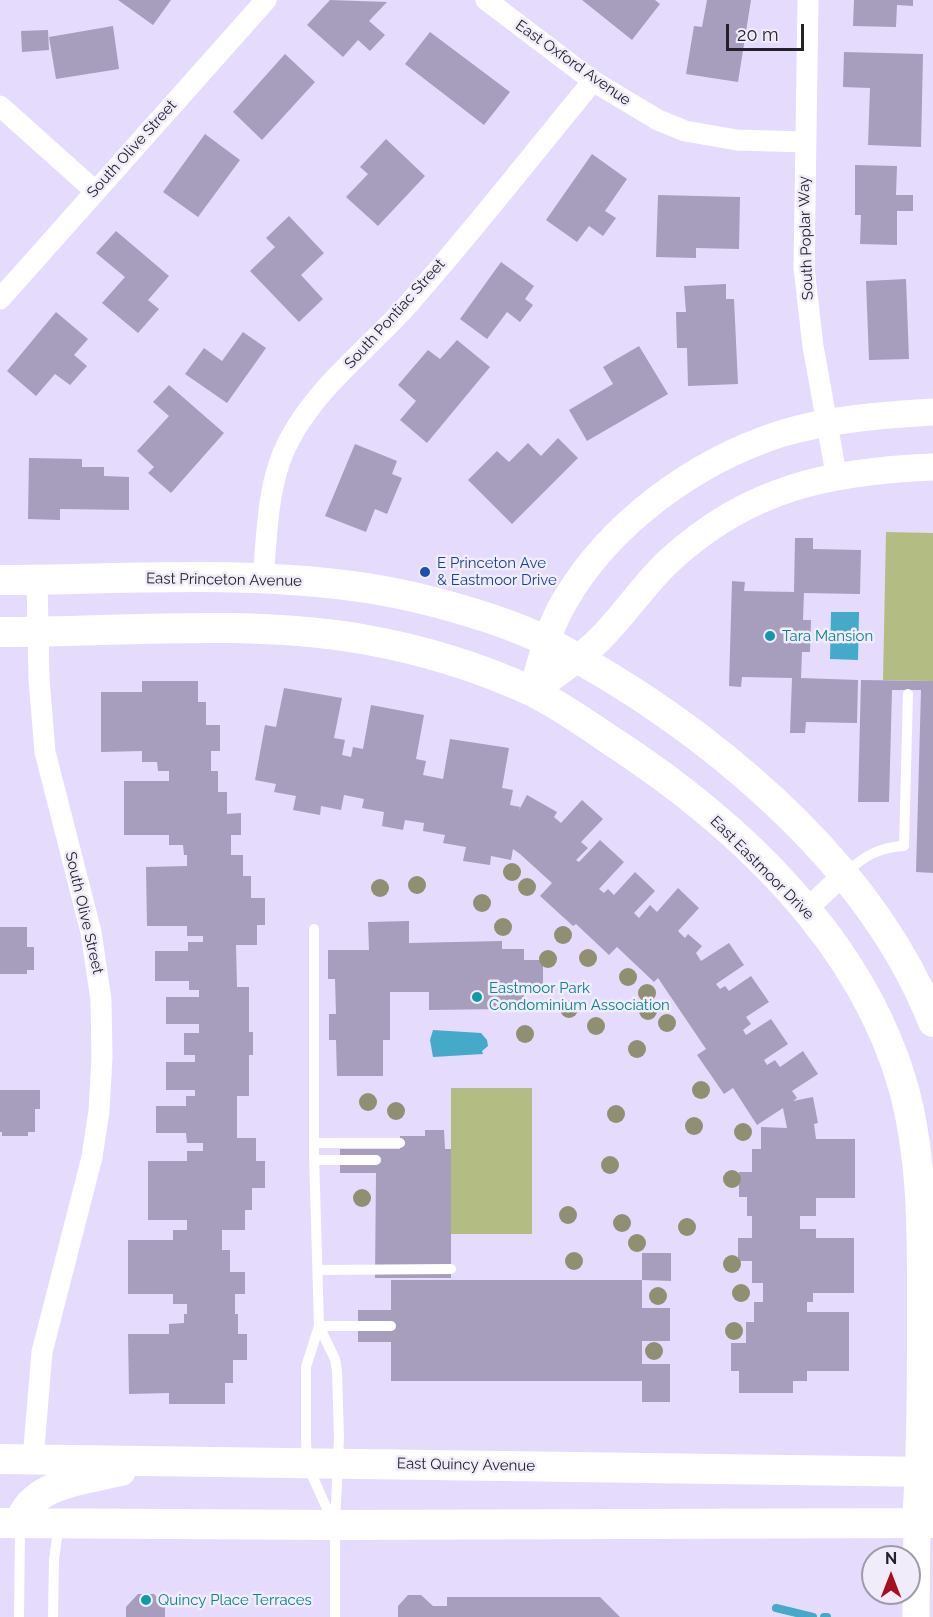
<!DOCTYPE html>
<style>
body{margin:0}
#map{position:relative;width:933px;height:1617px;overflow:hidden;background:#e5dbfd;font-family:Raleway,sans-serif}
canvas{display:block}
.north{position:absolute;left:861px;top:1545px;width:60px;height:60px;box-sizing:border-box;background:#f0ecfa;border:2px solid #9e9aa8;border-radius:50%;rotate:0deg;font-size:16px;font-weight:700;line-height:24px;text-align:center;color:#24202c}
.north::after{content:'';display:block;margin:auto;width:21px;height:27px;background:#a60f1d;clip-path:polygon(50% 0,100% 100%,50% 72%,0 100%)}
.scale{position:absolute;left:726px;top:24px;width:78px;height:27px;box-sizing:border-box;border:3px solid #24202c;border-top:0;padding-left:8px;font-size:18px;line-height:21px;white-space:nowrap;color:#24202c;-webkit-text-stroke:4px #f0ecfa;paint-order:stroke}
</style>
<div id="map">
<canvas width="933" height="1617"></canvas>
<div class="north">N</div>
<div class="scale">20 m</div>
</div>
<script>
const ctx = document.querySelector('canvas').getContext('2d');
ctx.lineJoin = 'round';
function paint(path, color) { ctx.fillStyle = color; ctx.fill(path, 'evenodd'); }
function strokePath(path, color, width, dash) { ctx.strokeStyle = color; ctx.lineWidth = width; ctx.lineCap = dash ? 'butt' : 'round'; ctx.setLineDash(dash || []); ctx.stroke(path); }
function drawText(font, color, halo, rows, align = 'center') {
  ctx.font = font + ' Raleway,sans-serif'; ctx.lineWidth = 5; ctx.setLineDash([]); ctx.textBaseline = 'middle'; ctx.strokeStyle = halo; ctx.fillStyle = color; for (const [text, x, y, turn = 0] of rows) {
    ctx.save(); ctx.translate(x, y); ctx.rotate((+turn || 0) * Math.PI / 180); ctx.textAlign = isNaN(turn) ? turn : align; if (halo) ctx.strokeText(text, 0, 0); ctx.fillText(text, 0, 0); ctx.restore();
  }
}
const green = new Path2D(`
 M886 532 933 533V681L883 680Z
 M451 1088H532V1234H451Z`);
const water = new Path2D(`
 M831 612H859L858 660 830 659Z
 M433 1030 481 1033 487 1040 488 1046 482 1051 483 1054 433 1057 430 1040Z`);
const stream = new Path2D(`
 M776 1608 813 1617
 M824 1617H827`);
const building = new Path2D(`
 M118 0H171L153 25Z
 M330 0 387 2 369 21 385 35 370 51 358 40 343 57 307 25Z
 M582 0H655L660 4 632 40Z
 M707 0H751L738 82 686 74 694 26 702 27Z
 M854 0H913V6L897 5 896 27 853 26Z
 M113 26 119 69 56 79 49 37Z
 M48 30 49 50 22 52 21 31Z
 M430 32 510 92 484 125 405 64Z
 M844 52 923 54 921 147 868 145 870 88 843 87Z
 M285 54 315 82 262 140 233 112Z
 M205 134 240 160 198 217 163 192Z
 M386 139 425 176 378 226 346 197 368 174 360 167Z
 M592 154 627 179 605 211 616 218 603 236 589 226 577 242 546 220Z
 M855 165 897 166 896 195H913V211H897V245L860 244 861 215H855Z
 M658 195 740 197 739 249 696 248V258L656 257Z
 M289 216 324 253 301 275 323 299 299 322 250 271 275 247 266 238Z
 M116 231 169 276 148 300 159 309 138 333 102 303 125 277 96 253Z
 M501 262 534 286 525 299 533 305 520 322 507 312 487 339 460 319Z
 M906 279 909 359 869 360 866 281Z
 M726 284V299H734L738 384 688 386 687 348H677L676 312H686L684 286Z
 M56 312 88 339 74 355 87 366 70 385 55 374 36 396 7 371Z
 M243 332 266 348 227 403 185 374 204 348 222 361Z
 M457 340 490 367 427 443 400 420 416 401 398 385 428 350 440 359Z
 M639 346 668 394 587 441 569 410 613 384 603 367Z
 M169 385 224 433 171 493 148 473 154 467 137 451 169 416 153 402Z
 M558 438 578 458 512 524 468 480 497 451 509 462 528 443 541 456Z
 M355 444 397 461 392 474 402 478 387 514 375 509 366 532 325 516Z
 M29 458 82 459V467H104V476L129 477V510L60 509V520L28 519Z
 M795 538H813V549L861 550 860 594 804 593 803 620H811L810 652H802L801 678 858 680 857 723 806 722 805 733H790L792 678 742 677 741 687 729 686 732 581 745 582 744 591 794 592Z
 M861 680 933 681V873L916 872 921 690H892L889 802H858Z
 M142 681H198V702H206V725H220V751H211V771H218V792H227V814L241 813V835H231V855H243V876H251V898H265V925H257V945H236L237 987H249V1032H253V1055H249V1096H237V1138H256V1161H265V1188H252V1210H245V1230H222V1250H230V1272H245V1294H235V1314H238V1334H247V1360H233V1383H225V1404H169V1393L129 1394 128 1334H169V1324L184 1323V1314H187V1304H173V1294H128V1240H173V1230H187V1220H148V1161H187V1151H203V1143H187L186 1133H156V1106H186V1096H195V1090H166V1062H195V1055H184V1033H199V1024H166V997H199V990H189V981H155V951H188V942H203V936H187V926H147L146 867 187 866V855H184L183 845H169V835H124V781H169V771H158L157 762H142V751L101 752V692H142Z
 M284 688 342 698 334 738 345 740 342 755 351 757 353 747 363 749 371 705 424 715 416 759 426 761 423 775 443 779 450 739 509 748 502 788 513 790 510 805 520 807 519 810 527 795 557 812 554 817 561 823 582 800 603 819 581 842 588 848 576 860 579 862 600 840 624 862 599 889 604 893 608 889 614 895 635 872 655 891 634 913 639 918 650 905 657 912 678 888 699 908 678 931 685 938 688 934 702 946 696 953 701 961 729 943 744 965 716 984 720 989 725 986 729 991 751 976 769 1002 746 1017 751 1024 743 1030 746 1035 771 1019 788 1044 764 1060 767 1065 775 1060 780 1067 803 1051 818 1074 792 1091 797 1098 793 1101 813 1097 818 1123 814 1124 816 1139H855V1198H816V1216H800V1229H816V1238H854V1293H813V1302H807V1312H849V1371H807V1381H793V1393H739V1371H731V1343H746V1322H754V1302H763V1283H752V1261H738V1238H752V1216H747V1197H739V1172H752V1149H761V1127L787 1128 783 1108 757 1125 733 1088 724 1094 697 1055 706 1049 658 978 654 982 617 947 609 955 576 924 573 926 540 896 552 883 520 854 513 849 511 860 491 856 490 865 463 861 466 847 443 843 445 835 423 831 424 823 405 820 403 830 382 826 384 812 362 808 364 799 344 795 341 810 321 806 320 815 293 810 296 796 274 792 276 784 255 780 265 725 276 727Z
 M409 921V943L502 941V949H524V960H543V988H524V1001H503V1009L429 1010V992H390V1040H383V1076H337L336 1040H329V1014H336L335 979H328V950H369L368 922Z
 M0 927H27V947H34V970H27V974H0Z
 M0 1090H40V1109H35V1132H28V1136H2V1132H0Z
 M425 1130H444L445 1149H451V1278H375L376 1173H340V1149H400V1136H425Z
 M642 1253H671V1281L642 1280Z
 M391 1280H642V1308H670V1341H642V1364H670V1402H642V1381H391V1342H358V1310H391Z
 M138 1594H154L165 1607V1617H126V1607Z
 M408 1595H421L433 1606H447V1597H600L620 1617H398V1606Z`);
const service = new Path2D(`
 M845 873C864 857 878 847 904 846L908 694
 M314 929V1154L319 1326 306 1367V1439L307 1464 333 1522
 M314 1143H400
 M314 1160H376
 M317 1270 451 1269
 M319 1326 335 1359 337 1371 339 1438 335 1525V1617
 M319 1326H391
 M19 1617 20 1526
 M53 1617 54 1559 59 1525`);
const minor = new Path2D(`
 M486 0 593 81 658 120 685 131 737 140 804 142
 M808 0 804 268 813 346 836 474
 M0 106 95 191
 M0 299 266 0
 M263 578C267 537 267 492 283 453 308 394 363 354 405 308 470 235 531 156 593 81
 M806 910 843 875
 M33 1459 42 1352 92 1157 99 1111 102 1057 101 1000 91 932 45 752 39 679 37 580`);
const tertiary = new Path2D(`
 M532 692C541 662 548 629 564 602 610 523 694 462 780 434 829 419 882 415 933 412
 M532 692C555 675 580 659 600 639 625 614 644 584 670 560 748 488 830 471 933 467
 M916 1617 917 1523`);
const secondary = new Path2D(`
 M0 580C123 580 250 569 373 589 423 597 503 619 548 642 701 723 868 857 933 1022
 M0 632C120 632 243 619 362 639 419 649 479 667 531 691 558 704 585 723 610 740 738 823 864 941 905 1093 923 1164 922 1235 922 1308 922 1380 922 1451 917 1523
 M0 1459 933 1472
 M0 1523 335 1525 933 1523
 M20 1523C30 1483 87 1479 121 1471`);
const trees = [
 [512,872],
 [417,885],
 [527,887],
 [380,888],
 [482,903],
 [503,927],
 [563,935],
 [588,958],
 [548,959],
 [628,977],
 [647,993],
 [569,1009],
 [648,1011],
 [667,1023],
 [596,1026],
 [525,1034],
 [637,1049],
 [701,1090],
 [368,1102],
 [396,1111],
 [616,1114],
 [694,1126],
 [743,1132],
 [610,1165],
 [732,1179],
 [362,1198],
 [568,1215],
 [622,1223],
 [687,1227],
 [637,1243],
 [574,1261],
 [732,1264],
 [741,1293],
 [658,1296],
 [734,1331],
 [654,1351]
];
const markers = [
 [425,572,6,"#1a4fb4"],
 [770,636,6,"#0f9aa8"],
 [477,997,6,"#0f9aa8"],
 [146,1600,6,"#0f9aa8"]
];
const streetNames = [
 ["East Oxford Avenue",573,63,35],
 ["South Olive Street",132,149,-48],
 ["South Poplar Way",806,238,-92],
 ["South Pontiac Street",395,314,-48],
 ["East Princeton Avenue",224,580,1],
 ["East Eastmoor Drive",762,868,45],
 ["South Olive Street",84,913,77],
 ["East Quincy Avenue",466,1465,1]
];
const transitNames = [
 ["E Princeton Ave",437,563],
 ["& Eastmoor Drive",437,580]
];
const cultureNames = [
 ["Tara Mansion",782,636],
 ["Eastmoor Park",489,988],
 ["Condominium Association",489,1005],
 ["Quincy Place Terraces",158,1600]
];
paint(green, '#b3bc82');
paint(water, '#45a9c9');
strokePath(stream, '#45a9c9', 8);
paint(building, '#a79dbd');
strokePath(service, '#fff', 10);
strokePath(minor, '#fff', 21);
strokePath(tertiary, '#fff', 27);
strokePath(secondary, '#fff', 30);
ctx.fillStyle = '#908f72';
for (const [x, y] of trees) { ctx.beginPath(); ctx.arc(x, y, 9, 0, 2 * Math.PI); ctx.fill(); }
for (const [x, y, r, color] of markers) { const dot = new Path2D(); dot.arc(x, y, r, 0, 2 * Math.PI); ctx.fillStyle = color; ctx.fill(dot); strokePath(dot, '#f0ecfa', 2); }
drawText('15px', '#24202c', '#f0ecfa', streetNames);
drawText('15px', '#164399', '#f0ecfa', transitNames, 'left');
drawText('15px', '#0d838f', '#f0ecfa', cultureNames, 'left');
</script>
